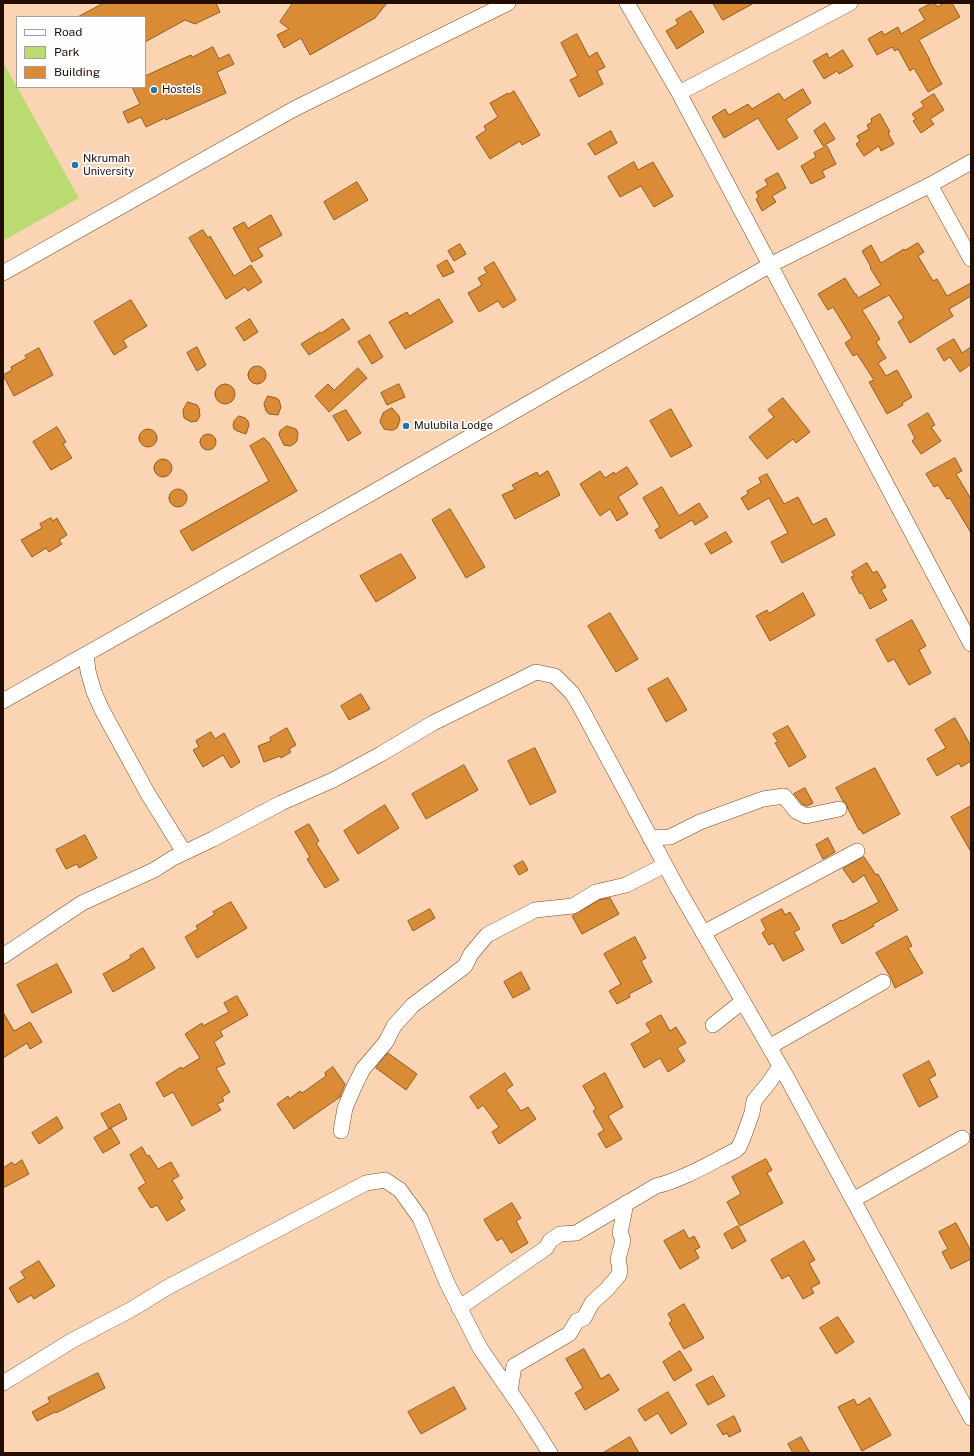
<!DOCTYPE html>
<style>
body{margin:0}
#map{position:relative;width:974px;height:1456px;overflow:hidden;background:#fbd5b3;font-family:"Public Sans",sans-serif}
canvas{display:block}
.frame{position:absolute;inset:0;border:4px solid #220d00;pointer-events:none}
.legend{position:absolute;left:16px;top:16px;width:130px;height:72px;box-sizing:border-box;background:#fefefe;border:1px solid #a69e98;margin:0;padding:5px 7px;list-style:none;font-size:12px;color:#220d00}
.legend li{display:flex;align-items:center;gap:8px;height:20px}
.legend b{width:20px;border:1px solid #a69e98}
</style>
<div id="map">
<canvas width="974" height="1456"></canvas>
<div class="frame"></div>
<ul class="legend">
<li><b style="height:5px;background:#fff"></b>Road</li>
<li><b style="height:11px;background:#b9db71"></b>Park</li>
<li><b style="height:11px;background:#d98b36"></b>Building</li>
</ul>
</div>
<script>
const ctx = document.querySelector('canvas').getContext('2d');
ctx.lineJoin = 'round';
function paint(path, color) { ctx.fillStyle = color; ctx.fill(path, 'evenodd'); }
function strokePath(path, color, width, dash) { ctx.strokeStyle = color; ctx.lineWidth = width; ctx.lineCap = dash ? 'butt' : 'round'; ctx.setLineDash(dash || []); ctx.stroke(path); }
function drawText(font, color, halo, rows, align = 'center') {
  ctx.font = font + ' "Public Sans",sans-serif'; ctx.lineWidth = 3.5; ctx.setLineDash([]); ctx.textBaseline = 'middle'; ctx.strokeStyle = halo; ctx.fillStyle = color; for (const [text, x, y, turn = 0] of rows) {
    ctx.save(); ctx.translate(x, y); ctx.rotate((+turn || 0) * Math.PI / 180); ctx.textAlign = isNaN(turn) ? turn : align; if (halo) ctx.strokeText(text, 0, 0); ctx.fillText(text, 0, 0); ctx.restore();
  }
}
const green = new Path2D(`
 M3 62 79 198 3 241Z`);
const building = new Path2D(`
 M104 3H216L220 12 195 24 185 20 145 42V17H78Z
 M293 3H387L375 18 310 55 301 38 284 48 277 35 289 29 280 22Z
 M713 3H754L723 20Z
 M932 3H935L937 7 944 3H952L960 17 919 40 930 60H929L942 84 928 92 914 68 910 71 898 49 895 51 892 47 877 55 868 39 882 31 884 35 898 27 901 34 925 20 919 10Z
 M691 11 704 32 677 49 666 31 678 24 676 20Z
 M577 34 589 57 597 52 605 67 597 71 603 84 579 97 570 80 578 76 561 43Z
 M213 47 219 59 229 54 234 64 217 72 226 93 166 120 165 118 146 127 141 117 128 123 123 112 140 104 132 87H145V76L191 55 192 57Z
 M843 50 853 66 839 74 837 71 824 79 813 61 827 53 829 58Z
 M803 89 811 103 786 119 798 138 778 150 758 118 724 138 712 117 725 109 729 115 748 104 752 109 779 93 784 100Z
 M514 91 540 135 522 145 520 141 490 159 476 137 486 130 484 126 498 117 490 103 508 93 509 94Z
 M934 94 944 110 930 119 934 124 921 133 913 121 916 119 912 114 924 106 921 102Z
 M880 114 890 132 888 133 894 144 881 151 879 146 864 156 856 144 860 141 857 136 869 129 867 125 872 122 871 119Z
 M825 123 835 139 823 146 814 131Z
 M611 131 617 143 595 155 588 144Z
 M827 146 836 164 822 171 825 177 811 184 801 166 816 157 814 153Z
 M634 162 638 170 653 162 673 196 654 207 641 186 620 197 608 177Z
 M778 173 786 188 772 196 776 202 762 211 756 199 759 197 756 192 768 185 765 180Z
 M357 182 368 200 334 220 324 202Z
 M271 215 282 235 258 248 263 256 252 262 233 228 244 222 248 228Z
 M203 230 208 238 210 236 234 276 251 265 262 282 248 291 245 287 226 299 189 238Z
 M918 243 924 252 918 256 933 281 937 279 947 296 971 283V296L949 309 953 316 910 343 898 322 904 318 889 295 862 310 880 339 876 342 886 358 878 363 886 376 897 370 912 397 902 403 903 405 887 414 869 382 874 380 857 354 853 356 845 343 852 338 833 307 828 310 818 294 845 278 855 294H856L858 298 881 285 870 268 871 267 862 251 871 245 881 263 904 249 905 250Z
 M460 244 466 254 454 261 448 251Z
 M447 260 454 272 443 277 437 266Z
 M494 262 516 300 503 308 498 301 479 312 468 293 482 285 478 278 487 273 484 268Z
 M439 299 453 322 405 349 389 322 407 312 409 316Z
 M131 300 147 326 123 340 127 347 114 355 94 322Z
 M250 319 258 332 244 341 236 328Z
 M343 319 350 329 309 355 301 344 320 332 321 333Z
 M370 335 383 357 372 364 358 342Z
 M954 339 962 353 971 347V364L960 372 950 357 944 361 937 349Z
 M197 347 206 365 197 371 187 353Z
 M39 348 53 375 14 396 3 375 12 370 11 367 27 358 25 356Z
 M248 375a9 9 0 1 1 18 0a9 9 0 1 1-18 0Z
 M358 368 367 378 329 412 315 396 328 384 334 390Z
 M399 384 405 397 387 405 381 393Z
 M215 394a10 10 0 1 1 20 0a10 10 0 1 1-20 0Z
 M268 396 276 398 279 400 281 407 278 415 269 414 266 411 264 404Z
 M783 398 810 432 796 443 793 439 767 459 749 437 774 417 768 410Z
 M188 402 197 405 199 408 200 416 197 421 191 422 184 418 183 410Z
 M392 408 399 416 400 420 397 428 393 430H389L384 429 380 422 383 413Z
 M671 409 692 446 671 457 650 421Z
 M346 410 361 433 348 441 333 416Z
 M928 413 935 425 931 427 941 441 921 454 912 441 915 438 908 425Z
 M239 416 245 418 248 421 249 425 246 434 237 431 234 429 233 425 234 421Z
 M287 426 296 429 298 433 297 441 294 444 290 446 284 445 279 435 280 431Z
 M57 427 66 442 63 444 72 458 51 470 33 442Z
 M139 438a9 9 0 1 1 18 0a9 9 0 1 1-18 0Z
 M200 442a8 8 0 1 1 16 0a8 8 0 1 1-16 0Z
 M264 438 269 443 297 491 192 551 180 531 269 481 250 446Z
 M955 458 962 471 956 474 971 499V533L950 498 947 499 938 485 934 487 926 474Z
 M154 468a9 9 0 1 1 18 0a9 9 0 1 1-18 0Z
 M627 467 638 484 618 497 628 514 617 521 610 509 600 516 580 484 600 471 605 478 614 472 615 474Z
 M548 471 560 495 515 519 502 495 515 489 512 485 537 472 539 476Z
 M767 474 784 504 798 497 813 525 826 518 835 535 782 563 771 542 788 533 769 498 748 510 741 498 748 494 747 491 761 483 759 478Z
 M662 487 679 516 699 503 708 517 695 525 692 520 660 539 655 530 660 527 643 498Z
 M169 498a9 9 0 1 1 18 0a9 9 0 1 1-18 0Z
 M450 509 485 567 466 578 432 520Z
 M51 518 53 521 57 518 67 535 59 540 62 544 49 552 46 548 32 557 21 540 42 528 40 524Z
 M726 532 732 542 711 554 705 544Z
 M401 554 416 578 376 602 360 576Z
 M867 563 873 573 877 571 886 587 881 590 887 600 870 609 862 593 860 594 851 577 854 576 852 572Z
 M803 593 815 615 770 641 756 616 767 610 769 613Z
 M610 613 638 659 616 672 588 626Z
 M912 620 926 646 919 650 931 673 909 685 894 659 888 662 876 640Z
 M668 678 687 710 666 722 648 689Z
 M361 694 370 709 349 720 341 706Z
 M955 718 971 746V761L961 767 959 763 937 776 927 759 946 748 935 730Z
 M788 726 806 757 789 767 775 743 778 742 773 734Z
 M287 728 296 745 289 749 291 752 281 758 280 756 264 762 258 746 271 741 270 738Z
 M211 732 215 739 224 733 240 762 231 768 223 755 203 767 193 750 199 747 196 741Z
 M535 748 556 792 530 805 508 761Z
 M464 765 478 790 426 819 412 794Z
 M875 768 900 814 863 834 860 829 859 830 848 809 846 803 843 801 836 788Z
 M805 788 813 803 807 806 802 804 794 794Z
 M385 805 399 828 358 854 344 831Z
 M971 806V852L951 817Z
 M309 824 319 841 316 843 339 880 325 888 307 859 310 857 295 832Z
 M85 835 97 858 79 868 77 864 66 869 56 850Z
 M828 838 835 852 823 859 816 845Z
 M864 857 876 875 878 874 898 910 873 924 874 926 842 944 832 925 841 920 842 921 879 902 864 875 853 883 843 869Z
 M523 861 528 870 519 875 514 866Z
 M610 898 619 914 582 934 572 916 599 900Z
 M231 902 247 928 197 958 185 937 198 929 196 926 215 914 213 912Z
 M430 909 435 918 413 931 408 921Z
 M782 909 785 915 790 912 800 929 794 932 804 950 783 961 773 943 769 945 762 933 766 930 761 920Z
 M907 936 912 946 908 948 923 973 895 988 891 978 876 953Z
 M635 937 646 958 641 961 652 982 629 994 630 997 617 1004 609 991 621 984 604 954Z
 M143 948 155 968 113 992 103 974 131 958 130 956Z
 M57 964 72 992 32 1013 17 985Z
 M521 972 530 989 513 998 504 982Z
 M237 996 248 1015 220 1031 223 1036 214 1042 225 1064 216 1068 230 1092 222 1097 224 1101 217 1104 221 1110 192 1126 173 1092 164 1097 156 1083 181 1067 182 1069 200 1058 185 1034 202 1023 203 1026 229 1012 224 1003Z
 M3 1012 14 1031 30 1022 42 1042 30 1049 27 1043 3 1058Z
 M661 1015 670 1031 676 1027 686 1043 677 1048 685 1061 668 1072 660 1058 644 1068 631 1044 651 1032 646 1024Z
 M388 1053 417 1074 406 1090 376 1068Z
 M929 1061 936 1075 929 1079 938 1097 919 1107 903 1075Z
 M333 1067 345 1084 340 1097 294 1129 277 1104 288 1096 289 1099 300 1091 302 1093 308 1089 326 1076 325 1073Z
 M505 1073 513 1085 506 1090 521 1111 528 1107 536 1119 499 1144 492 1132 499 1127 483 1105 478 1109 470 1097Z
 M605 1073 623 1107 608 1116 622 1139 606 1148 598 1134 604 1130 593 1111 596 1109 583 1086Z
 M120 1104 127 1119 109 1129 101 1114Z
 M57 1117 63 1128 39 1144 32 1133Z
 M111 1128 120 1143 103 1153 94 1138Z
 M142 1147 147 1156 149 1155 158 1169 171 1162 179 1176 172 1180 183 1198 179 1201 185 1210 167 1221 157 1205 151 1208 138 1188 146 1183 130 1155Z
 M766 1159 772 1170 767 1173 783 1203 740 1226 727 1202 741 1194 732 1177Z
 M22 1160 29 1174 3 1188V1168L12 1162 14 1165Z
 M512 1203 521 1218 516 1221 528 1243 511 1253 502 1238 497 1241 484 1220Z
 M956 1223 971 1251V1259L951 1269 942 1252 948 1249 939 1232Z
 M738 1226 746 1241 732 1249 724 1234Z
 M684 1230 689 1239 694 1236 700 1247 695 1250 699 1258 680 1269 664 1241Z
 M804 1241 815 1260 809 1263 820 1283 811 1288 814 1293 803 1299 789 1275 782 1279 771 1260Z
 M39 1261 55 1286 34 1299 31 1295 18 1303 9 1288 25 1278 21 1272Z
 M684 1304 704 1338 684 1349 669 1323 672 1321 668 1314Z
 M838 1317 854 1342 836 1354 820 1328Z
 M584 1349 601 1379 609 1374 619 1390 585 1410 575 1393 583 1388 566 1359Z
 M680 1351 692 1370 674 1381 663 1362Z
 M98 1373 105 1388 56 1413 55 1412 37 1421 32 1412 50 1402 48 1398Z
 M713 1376 725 1396 708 1405 696 1385Z
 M454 1387 466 1409 421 1434 408 1412Z
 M668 1392 687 1424 671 1434 658 1413 645 1421 638 1410Z
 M870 1398 891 1435 862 1451 838 1407 854 1399 857 1405Z
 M734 1416 741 1431 729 1437 727 1433 723 1435 717 1425Z
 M630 1437 639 1453H603Z
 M801 1437 810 1453H793L788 1444Z`);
const minor = new Path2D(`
 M627 3 679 93 971 644
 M679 93 850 3
 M930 185 971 259
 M3 273 294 109 508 3
 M86 654 88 671 94 692 102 710 148 794 184 852
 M3 701 370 494 770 265 930 185 971 162
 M650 838 670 837 700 822 763 799 784 796 796 811 806 816 839 809
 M703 933 857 851
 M3 956 82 903 154 870 173 858 213 839 281 803 333 780 381 754 433 723 536 672 555 676 572 693 582 710 678 889 786 1076 971 1418
 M713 1025 743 1001
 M769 1047 883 982
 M341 1131 345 1108 354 1087 363 1069 386 1042 394 1026 413 1005 465 966 471 954 487 935 535 910 573 906 596 892 626 885 665 865
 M853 1200 962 1138
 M459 1308 546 1248 550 1241 560 1234 576 1233 656 1186C684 1179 710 1163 736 1150L739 1147 743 1138 752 1113 754 1101 771 1080 780 1066
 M3 1383 73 1340 132 1309 168 1287 366 1183 385 1180 400 1190 420 1218 447 1283 480 1348 522 1409 550 1453
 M510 1391 514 1366 569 1334 577 1321 584 1318 592 1303 607 1289 619 1275 620 1270 618 1259 623 1240 620 1233 626 1203`);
const markers = [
 [154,90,4,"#2b73a7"],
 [75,165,4,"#2b73a7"],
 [406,426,4,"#2b73a7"]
];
const poiNames = [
 ["Hostels",162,90],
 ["Nkrumah",83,159],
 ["University",83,172],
 ["Mulubila Lodge",414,426]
];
paint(green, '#b9db71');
paint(building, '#d98b36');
strokePath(building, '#945c1e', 1);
strokePath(minor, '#764b1e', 16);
strokePath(minor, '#fff', 15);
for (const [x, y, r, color] of markers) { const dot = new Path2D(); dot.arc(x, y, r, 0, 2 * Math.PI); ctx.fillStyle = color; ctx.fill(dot); strokePath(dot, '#fefefe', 1.5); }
drawText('11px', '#220d00', '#fefefe', poiNames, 'left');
</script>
